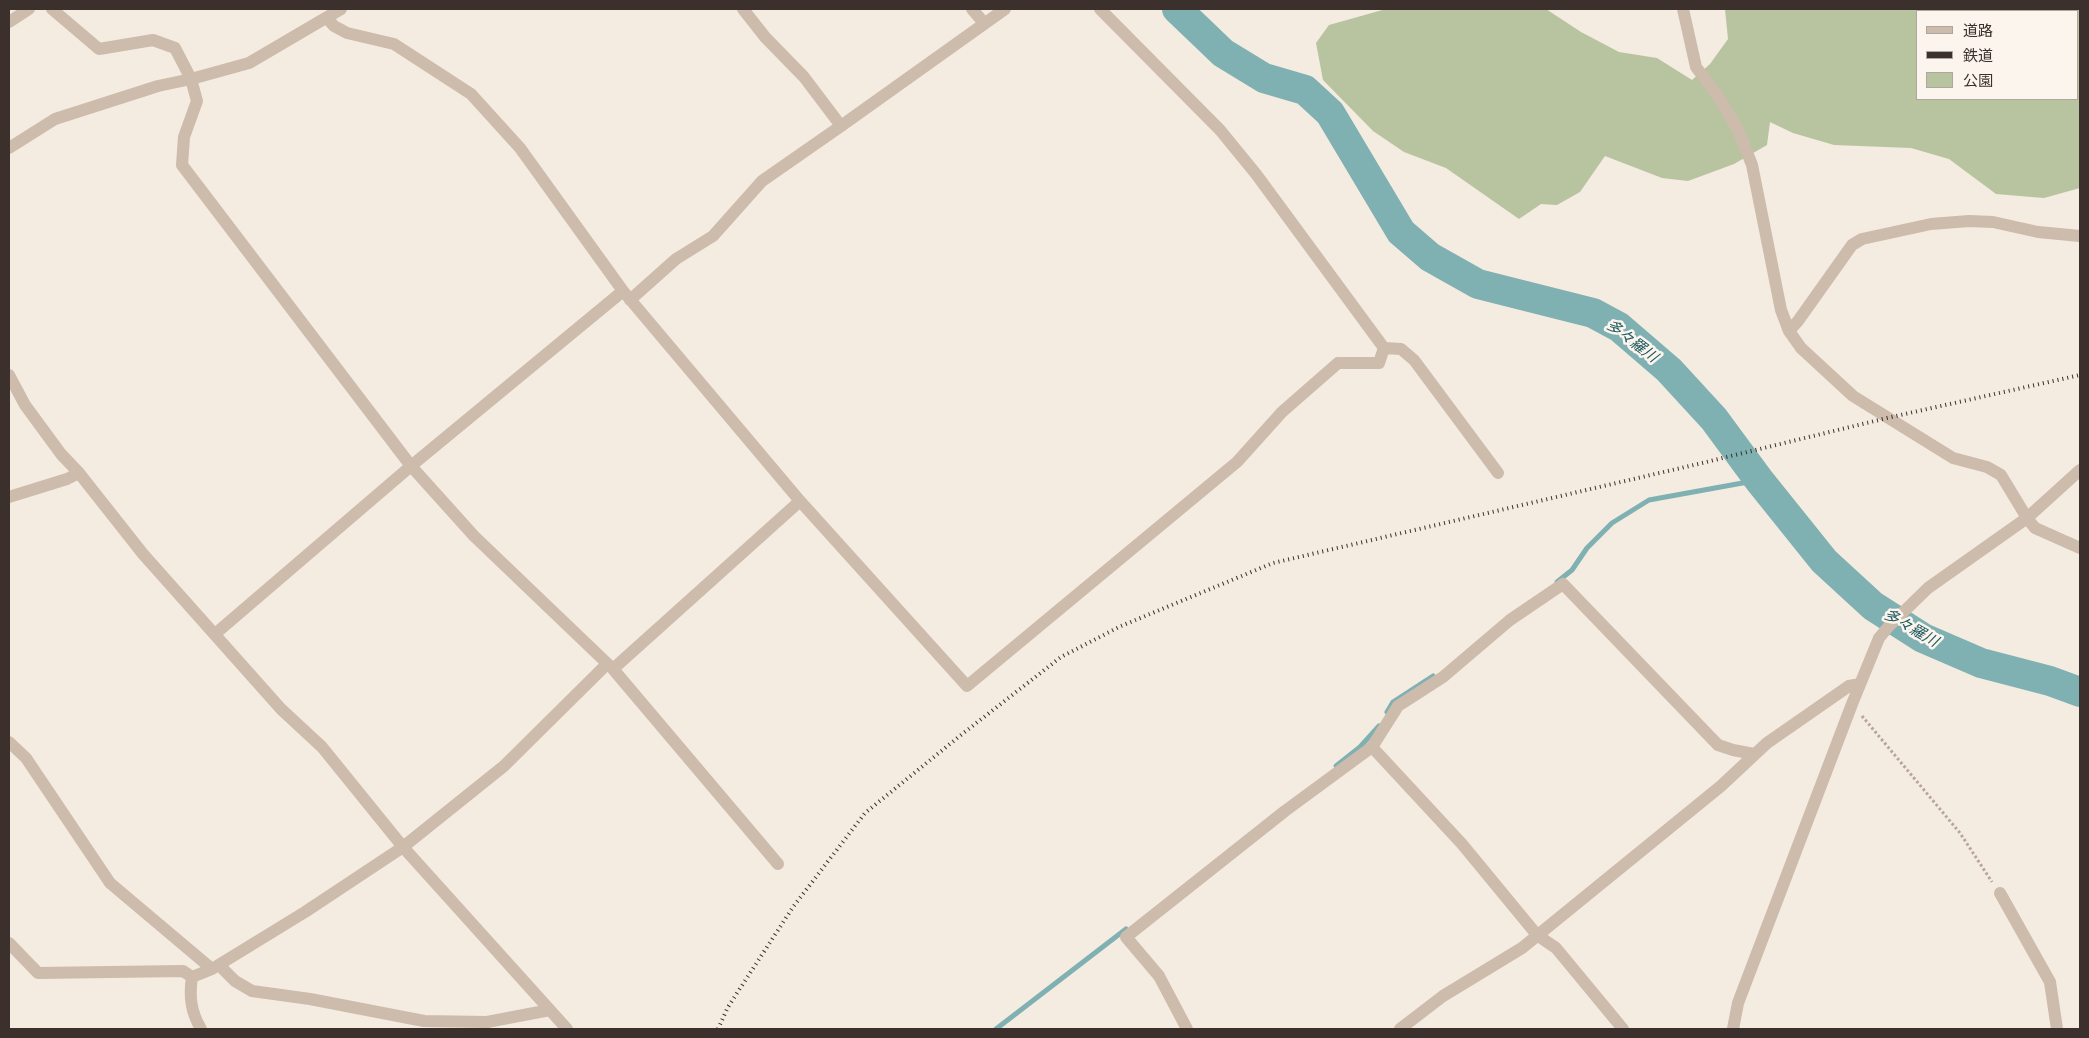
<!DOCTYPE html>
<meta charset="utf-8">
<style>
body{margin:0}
#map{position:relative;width:2089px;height:1038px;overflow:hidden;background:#f4ebe1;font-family:"Golos Text","Noto Sans JP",sans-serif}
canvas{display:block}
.frame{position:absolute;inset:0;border:10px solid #3b302b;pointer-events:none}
.legend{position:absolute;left:1916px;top:10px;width:162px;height:90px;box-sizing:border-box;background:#fbf5ee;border:1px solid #aea6a0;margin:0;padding:6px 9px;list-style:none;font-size:15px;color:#3b302b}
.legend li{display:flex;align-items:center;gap:10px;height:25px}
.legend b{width:25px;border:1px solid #aea6a0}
</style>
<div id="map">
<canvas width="2089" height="1038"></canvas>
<div class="frame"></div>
<ul class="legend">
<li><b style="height:6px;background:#cdbbac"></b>道路</li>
<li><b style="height:6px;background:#3b302b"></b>鉄道</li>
<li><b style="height:14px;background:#b8c4a0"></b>公園</li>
</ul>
</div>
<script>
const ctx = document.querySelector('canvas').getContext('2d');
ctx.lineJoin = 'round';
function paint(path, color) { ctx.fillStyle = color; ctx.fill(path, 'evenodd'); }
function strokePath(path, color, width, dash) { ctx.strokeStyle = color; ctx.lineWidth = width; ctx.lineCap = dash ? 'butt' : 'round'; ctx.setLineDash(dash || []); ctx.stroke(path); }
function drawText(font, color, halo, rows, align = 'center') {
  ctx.font = font + ' "Golos Text","Noto Sans JP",sans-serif'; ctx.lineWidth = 5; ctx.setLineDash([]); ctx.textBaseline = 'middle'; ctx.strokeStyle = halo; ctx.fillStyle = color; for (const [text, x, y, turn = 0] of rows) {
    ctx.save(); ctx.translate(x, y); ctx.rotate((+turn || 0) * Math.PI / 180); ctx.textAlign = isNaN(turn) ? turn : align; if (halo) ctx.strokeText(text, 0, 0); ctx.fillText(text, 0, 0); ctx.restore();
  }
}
const green = new Path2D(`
 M1386 9H1546L1581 32 1619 52 1657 58 1692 80 1710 64 1728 39 1725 9H2080V188L2044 198 1996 194 1949 159 1911 148 1834 145 1793 133 1770 122 1767 145 1734 164 1688 181 1662 178 1605 156 1580 192 1557 205 1541 204 1519 219 1446 168 1404 152 1373 131 1323 80 1316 43 1329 25ZM1918 11H2078V99H1918Z`);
const stream = new Path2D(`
 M1557 582 1572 570 1587 548 1612 523 1649 500 1759 480
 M1387 712 1393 702 1433 676
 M1336 766 1360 747 1379 726
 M996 1029 1126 929`);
const river = new Path2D(`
 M1177 9 1223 53 1264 78 1305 90 1330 113 1401 232 1430 257 1478 284 1593 313 1619 327 1669 370 1714 419 1759 480 1824 561 1873 606 1923 638 1981 663 2050 681 2080 692`);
const path = new Path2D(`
 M1862 716 1960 833 1992 882`);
const street = new Path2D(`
 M52 9 99 49 153 40 175 48 191 79 197 101 184 137 182 165 411 466 474 536 613 669 778 864
 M743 9 765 37 804 77 841 126
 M972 9 984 23
 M1100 9 1220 130 1256 174 1384 348 1401 349 1414 360 1498 473
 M1683 9 1696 67 1720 99 1739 132 1752 165 1781 310 1789 331 1801 348 1853 396 1953 458 1987 467 2001 475 2027 518 2035 528 2080 548
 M327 18 334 26 347 33 394 44 471 94 520 148 623 291 800 501 967 686 1237 462 1282 412 1338 363H1379L1384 348
 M9 22 29 9
 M9 148 55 119 158 86 191 79 249 63 341 9
 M630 300 676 259 713 236 762 181 841 126 1005 9
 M1789 331 1798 321 1852 245 1862 239 1931 224 1969 221 1993 222 2038 232 2080 236
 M9 375 25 405 61 454 79 473 143 554 281 709 322 747 403 847 567 1029
 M9 497 67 479 79 473
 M215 634 411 466 623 291
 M613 669 800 501
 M9 742 26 758 110 883 212 969
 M1372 747 1462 844 1537 935 1556 948 1623 1029
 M2000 893 2050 982 2057 1029
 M9 943 38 973 183 971 192 977
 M219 965 235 981 252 991 310 999 424 1021 487 1022 550 1010
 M201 1029C191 1012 189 997 192 977L212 969 305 912 403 847 504 766 607 664
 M1187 1029 1159 976 1126 937 1285 811 1372 747 1398 706 1443 677 1510 620 1563 584 1718 745 1733 750 1754 754
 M1400 1029 1443 996 1522 948 1721 786 1767 743 1849 686 1860 684
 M1733 1029 1738 1003 1852 704 1879 638 1889 626 1928 588 2027 518 2080 470`);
const rail = new Path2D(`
 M718 1029 728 1007 793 907 865 813 961 735 1061 657 1121 626 1273 563 1698 464 1887 418 2080 375`);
const waterNames = [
 ["多々羅川",1632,341,37],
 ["多々羅川",1911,628,30]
];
paint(green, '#b8c4a0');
strokePath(stream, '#7fb0b2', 5);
strokePath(river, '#7fb0b2', 30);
strokePath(path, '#b9a596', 3, [2.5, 2.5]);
strokePath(street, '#cdbbac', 12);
strokePath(rail, '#3b302b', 4, [1, 4]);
drawText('italic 15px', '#1f5a5e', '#fbf5ee', waterNames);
</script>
